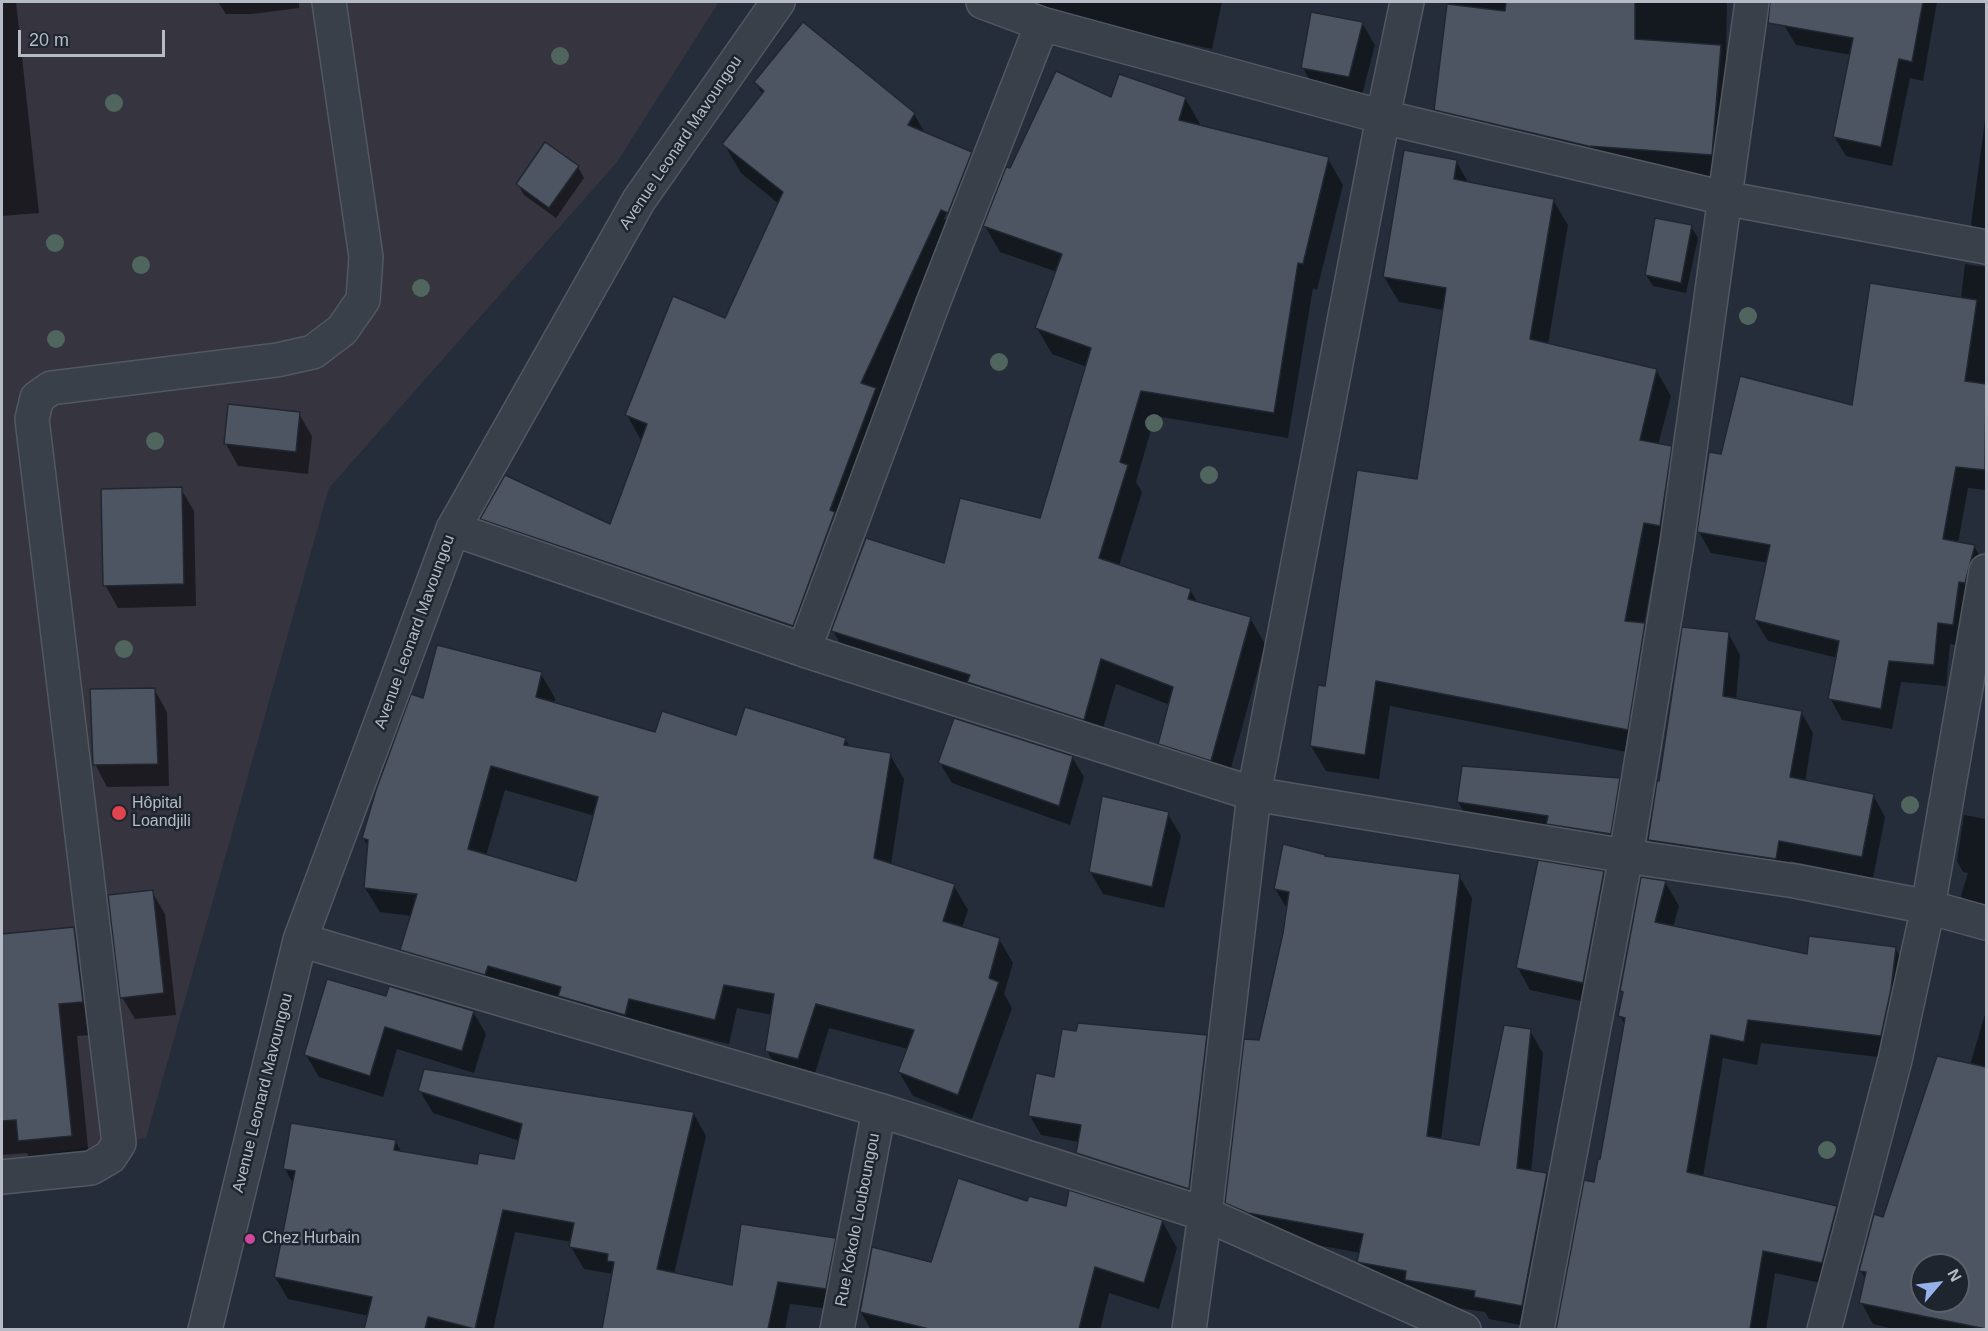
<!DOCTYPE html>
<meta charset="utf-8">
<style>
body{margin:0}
#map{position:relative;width:1988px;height:1331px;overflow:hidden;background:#262d3a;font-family:Helvetica,sans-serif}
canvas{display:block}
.frame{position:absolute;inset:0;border:3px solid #b6bbc6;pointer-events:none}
.north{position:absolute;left:1910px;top:1253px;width:60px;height:60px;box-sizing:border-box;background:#1f252f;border:2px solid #5b616b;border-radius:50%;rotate:62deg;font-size:16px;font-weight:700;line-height:24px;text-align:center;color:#b6bbc6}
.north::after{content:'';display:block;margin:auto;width:21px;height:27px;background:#96b1ea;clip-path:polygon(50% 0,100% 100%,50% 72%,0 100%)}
.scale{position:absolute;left:18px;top:30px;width:147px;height:27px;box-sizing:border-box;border:3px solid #b6bbc6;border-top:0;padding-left:8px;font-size:18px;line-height:21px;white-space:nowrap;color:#b6bbc6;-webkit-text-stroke:4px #1f252f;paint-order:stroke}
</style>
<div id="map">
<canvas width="1988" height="1331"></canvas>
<div class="frame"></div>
<div class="north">N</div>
<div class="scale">20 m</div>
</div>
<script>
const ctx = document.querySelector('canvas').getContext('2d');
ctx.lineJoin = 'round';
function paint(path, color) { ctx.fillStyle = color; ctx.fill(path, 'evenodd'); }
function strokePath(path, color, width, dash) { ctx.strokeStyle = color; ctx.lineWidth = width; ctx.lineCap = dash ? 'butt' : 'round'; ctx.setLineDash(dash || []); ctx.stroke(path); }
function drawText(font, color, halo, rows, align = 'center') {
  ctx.font = font + ' Helvetica,sans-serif'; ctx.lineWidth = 5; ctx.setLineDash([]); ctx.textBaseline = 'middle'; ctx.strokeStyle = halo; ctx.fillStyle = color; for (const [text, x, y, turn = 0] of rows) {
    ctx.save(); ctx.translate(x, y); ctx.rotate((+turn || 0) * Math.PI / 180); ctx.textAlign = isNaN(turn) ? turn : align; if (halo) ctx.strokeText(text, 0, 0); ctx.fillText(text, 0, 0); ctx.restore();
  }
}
const medical = new Path2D(`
 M2 2H716L717 5 617 162 329 488 146 1138 2 1161Z`);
const shadow = new Path2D(`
 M2 2H16L39 213 2 216Z
 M218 2H299V8L252 14H226Z
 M991 2H1222L1212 49Z
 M1449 2H1727L1726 57 1736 74 1727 182 1451 137 1435 109Z
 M1788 2H1937L1923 81 1910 78 1892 166 1846 156 1834 136 1851 55 1796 45 1784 25Z
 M1362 23 1375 45 1361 99 1315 90 1303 68Z
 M756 83 914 114 925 133 971 153 988 182 809 655 499 548 482 519 611 526 642 442 627 415 726 320 779 204 741 173 724 144 763 95ZM963 170H966L947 220 944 219Z
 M1185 98 1200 124 1199 126 1328 159 1343 185 1317 290 1313 288 1288 438 1155 416 1136 482 1142 492 1119 566 1190 590 1198 603 1250 618 1265 644 1226 786 1174 769 1159 743 1170 705 1116 684 1098 745 848 657 833 631 945 564 1041 520 1087 367 1052 354 1037 328 1057 272 1000 252 985 226 1010 170 1112 99Z
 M1986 113V247L1983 246 1971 224Z
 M1456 161 1469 184 1553 200 1568 225 1548 344 1656 370 1671 396 1658 445 1671 447 1685 472 1674 550 1658 547 1644 624 1659 650 1642 755 1390 706 1379 779 1326 771 1311 746 1326 688 1418 481 1444 310 1399 302 1384 277Z
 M578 167 584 178 556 218 524 195 518 184Z
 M1691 227 1698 238 1686 293 1653 286 1646 275Z
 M1965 264 1986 267V490L1968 488 1958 543 1974 546 1986 567 1964 646 1950 644 1946 686 1901 682 1892 729 1842 720 1830 698 1838 658 1768 641 1755 620 1768 563 1711 553 1699 532 1722 456 1853 407 1961 299Z
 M299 414 312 436 308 474 238 466 226 444Z
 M181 489 194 511 196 606 118 608 105 585Z
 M1728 633 1740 655 1736 700 1801 712 1813 733 1805 782 1873 795 1885 817 1873 878 1790 861 1787 880 1661 861 1649 840Z
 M541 674 555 698 554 704 656 734 845 739 850 747 890 755 904 779 891 865 954 886 968 910 962 928 999 939 1013 963 1004 994 1012 1008 972 1119 913 1096 899 1072 908 1049 829 1028 812 1083 781 1075 767 1051 772 1015 737 1008 729 1044 642 1023 638 1039 415 974 401 950 412 916 380 912 365 888 369 847 363 838 424 700ZM505 790 595 816 577 883 486 856ZM379 888 424 893V896L379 891Z
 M154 689 167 712 169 786 107 787 95 764Z
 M1072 757 1084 777 1070 825 952 783 940 763Z
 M1619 779 1638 811 1629 866 1477 835 1458 802Z
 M1168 814 1181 836 1164 908 1103 894 1090 871Z
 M1964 815 1986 819V921L1973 918 1961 896 1968 873 1963 872 1957 861Z
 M1325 856 1459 876 1472 898 1441 1140 1481 1146 1530 1031 1543 1053 1531 1172 1546 1175 1559 1197 1535 1328 1489 1319 1485 1312 1419 1302 1372 1284 1359 1261 1361 1253 1262 1235 1240 1225 1227 1202 1288 910 1275 889Z
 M1603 873 1616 895 1595 1004 1530 990 1518 968Z
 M1665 882 1679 906 1673 927 1808 956 1895 948 1909 971 1894 1059 1761 1043 1757 1065 1723 1058 1703 1177 1836 1207 1850 1231 1835 1286 1775 1273 1766 1330H1558L1585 1182 1595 1183 1601 1161 1625 1025 1620 1016 1624 995 1621 991Z
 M152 892 165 914 176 1015 135 1019 122 997Z
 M73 929 92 961 101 1034 77 1036 90 1168 38 1173 27 1153 2 1155V936Z
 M387 998 473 1012 486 1034 474 1073 397 1049 383 1097 319 1077 306 1055Z
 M1986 1011V1330H1897L1873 1324 1861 1302 1866 1280 1861 1271 1884 1218 1970 1065ZM1922 1265H1958V1301H1922Z
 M1206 1036 1217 1056 1200 1208 1089 1172 1077 1153 1079 1142 1041 1135 1030 1116 1055 1079Z
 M420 1091 693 1113 706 1136 674 1274 733 1287 835 1239 848 1262 838 1310 790 1304 785 1330H604L613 1274 584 1269 571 1247 572 1242 515 1232 493 1330H365L369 1316 288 1299 275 1277 294 1185 285 1169 395 1141 402 1153 478 1166 515 1161 520 1141 433 1113Z
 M1029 1203 1162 1221 1177 1248 1159 1309 1109 1293 1100 1330H871L861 1312 932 1264Z`);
const building = new Path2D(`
 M1506 2H1635V39L1721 45 1712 155 1588 146 1434 110 1447 4 1505 11Z
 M1770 2H1923L1912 62 1899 59 1881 147 1833 137 1853 38 1768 23Z
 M1311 12 1363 22 1349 77 1301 68Z
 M803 22 915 113 908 125 972 152 948 213 941 210 861 383 876 388 830 510 835 512 793 626 480 519 505 475 610 524 647 424 625 415 673 296 725 318 783 192 722 144 764 91 754 82Z
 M1056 71 1111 97 1119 74 1186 97 1179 120 1329 157 1303 264 1298 263 1274 413 1141 391 1120 462 1128 465 1099 558 1191 589 1188 599 1251 617 1211 761 1158 744 1173 687 1101 659 1084 720 967 682 970 675 831 631 866 538 944 563 960 498 1040 518 1091 348 1035 328 1062 254 983 226 1006 167 1010 168Z
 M545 142 579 166 549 208 516 184Z
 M1404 150 1457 160 1454 179 1554 199 1530 339 1657 369 1640 440 1672 446 1660 526 1644 523 1625 621 1645 623 1628 730 1376 681 1365 755 1310 746 1318 685 1325 686 1357 470 1417 479 1446 288 1383 277Z
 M1655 218 1692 225 1681 283 1645 275Z
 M1870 283 1977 300 1965 381 1986 384 1985 470 1956 467 1943 539 1975 545 1965 583 1959 582 1953 625 1938 623 1934 665 1889 661 1881 709 1828 699 1839 641 1754 620 1770 545 1697 532 1709 452 1721 454 1740 376 1852 405Z
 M228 404 300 412 296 452 224 444Z
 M182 487 184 584 103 586 101 489Z
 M1682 627 1729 632 1723 696 1802 711 1790 777 1874 794 1862 857 1779 841 1776 859 1648 840 1657 781H1659Z
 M437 645 542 672 536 697 655 732 662 711 736 735 745 707 846 738 844 745 891 753 874 858 955 884 943 921 1000 938 989 978 999 982 958 1095 898 1072 914 1030 816 1004 798 1059 765 1051 774 994 724 985 715 1020 629 999 625 1015 558 996 561 987 488 966 485 975 400 950 417 894 364 888 368 840 362 838 376 790 411 694 423 698ZM491 766 598 797 576 881 468 849Z
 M155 688 158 764 93 765 90 689Z
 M954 718 1073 756 1059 806 938 763Z
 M1462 766 1620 778 1611 834 1546 824 1548 816 1457 802Z
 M1102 796 1169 812 1152 887 1089 872Z
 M1283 844 1326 855 1325 856 1460 874 1427 1136 1479 1145 1504 1025 1531 1029 1517 1168 1547 1173 1522 1306 1474 1297 1475 1291 1405 1280 1406 1271 1357 1262 1363 1234 1248 1213 1225 1203 1244 1039 1259 1040 1283 933 1289 892 1274 889Z
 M1538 860 1604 871 1583 983 1516 968Z
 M1641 877 1666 881 1655 922 1807 954 1809 936 1896 947 1891 989 1881 1036 1748 1020 1744 1042 1711 1035 1687 1172 1837 1206 1822 1263 1763 1251 1750 1329H1556L1584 1180 1594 1182 1598 1159H1600L1625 1018 1618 1016 1623 992 1620 991Z
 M153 890 164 993 120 998 108 895Z
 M74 927 83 1002 59 1004 72 1136 18 1141 16 1120 2 1121V934Z
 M327 979 386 996 389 986 474 1011 462 1051 385 1027 370 1076 304 1055Z
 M1078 1023 1207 1035 1189 1189 1076 1153 1081 1125 1028 1116 1036 1073 1054 1077 1062 1029 1076 1031Z
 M1937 1056 1986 1067V1329L1859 1303 1866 1272 1859 1271 1874 1214 1883 1217ZM1922 1265H1958V1301H1922Z
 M424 1069 694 1112 657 1269 732 1285 741 1224 836 1238 826 1289 778 1282 768 1329H602L614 1262 607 1261 608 1254 569 1247 574 1223 503 1210 475 1329 428 1317 425 1329H364L372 1297 274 1277 295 1171 283 1169 291 1123 396 1140 394 1150 477 1164 479 1153 514 1159 522 1124 418 1091Z
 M958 1178 1027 1201 1029 1196 1066 1206 1069 1190 1163 1220 1144 1283 1095 1267 1079 1329H929L860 1312 872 1247 931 1262Z`);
const minor = new Path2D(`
 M983 2 1042 24 1383 117 1724 198 1986 247
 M453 529 804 650 1254 794 1626 856 1795 881 1928 907 1986 923
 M804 650 933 303 1042 24
 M300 940 879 1110 1205 1214 1464 1330
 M2 1177 91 1168 110 1157 119 1143 32 419 37 398 51 388 277 360 313 352 342 330 363 300 366 257 329 2
 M205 1330 300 940 453 529 639 200 778 2
 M837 1330 879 1110
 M1189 1330 1205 1214 1254 794 1383 117 1407 2
 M1537 1330 1626 856 1677 543 1752 2
 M1824 1330 1895 1060 1928 907 1986 571`);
const trees = [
 [560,56],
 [114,103],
 [55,243],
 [141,265],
 [421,288],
 [1748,316],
 [56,339],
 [999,362],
 [1154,423],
 [155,441],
 [1209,475],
 [124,649],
 [1910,805],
 [1827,1150]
];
const markers = [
 [119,813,8,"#e0444e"],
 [250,1239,6,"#d1479c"]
];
const streetNames = [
 ["Avenue Leonard Mavoungou",681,143,-56],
 ["Avenue Leonard Mavoungou",415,632,-70],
 ["Avenue Leonard Mavoungou",263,1093,-76],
 ["Rue Kokolo Louboungou",858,1220,-79]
];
const poiNames = [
 ["Hôpital",132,804],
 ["Loandjili",132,822],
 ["Chez Hurbain",262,1239]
];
paint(medical, '#36343f');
paint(shadow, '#0007');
paint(building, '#4d5563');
strokePath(building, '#212731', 1.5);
strokePath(minor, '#525862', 36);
strokePath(minor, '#3a404a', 33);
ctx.fillStyle = '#4f655d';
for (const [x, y] of trees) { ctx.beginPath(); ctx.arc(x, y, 9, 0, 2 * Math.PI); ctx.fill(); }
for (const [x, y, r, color] of markers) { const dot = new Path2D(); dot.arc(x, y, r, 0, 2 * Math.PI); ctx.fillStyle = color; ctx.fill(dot); strokePath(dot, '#1f252f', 2); }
drawText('16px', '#b6bbc6', '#1f252f', streetNames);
drawText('16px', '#b6bbc6', '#1f252f', poiNames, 'left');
</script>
